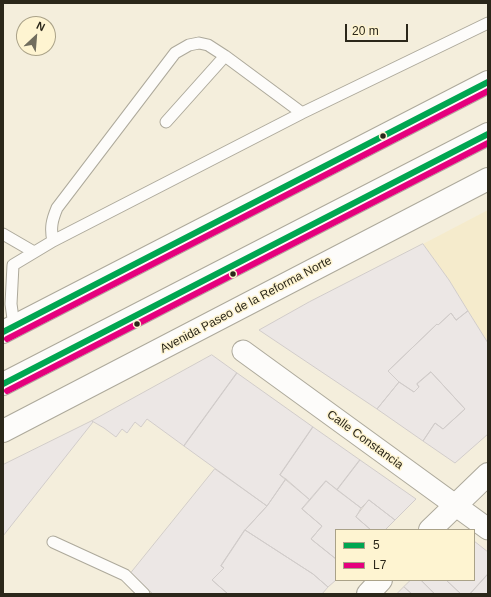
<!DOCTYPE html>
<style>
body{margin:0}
#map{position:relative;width:491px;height:597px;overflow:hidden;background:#f4eedc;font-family:Helvetica,sans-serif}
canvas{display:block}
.frame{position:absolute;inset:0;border:4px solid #2b271a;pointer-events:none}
.legend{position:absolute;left:335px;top:529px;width:140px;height:52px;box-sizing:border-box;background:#fef4d1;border:1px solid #aaa288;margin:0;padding:5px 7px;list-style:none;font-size:12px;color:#2b271a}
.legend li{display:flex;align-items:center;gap:8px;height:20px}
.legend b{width:20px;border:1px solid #aaa288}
.north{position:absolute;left:16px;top:16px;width:40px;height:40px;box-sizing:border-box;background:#fef4d1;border:1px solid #aaa288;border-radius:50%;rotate:26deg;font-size:11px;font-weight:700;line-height:16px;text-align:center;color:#2b271a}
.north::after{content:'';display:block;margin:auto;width:14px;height:18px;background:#716d5e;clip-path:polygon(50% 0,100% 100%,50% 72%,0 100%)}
.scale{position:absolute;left:345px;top:24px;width:63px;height:18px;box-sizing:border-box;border:2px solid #2b271a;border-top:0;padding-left:5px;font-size:12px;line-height:14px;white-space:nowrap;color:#2b271a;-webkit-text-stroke:3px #fef4d1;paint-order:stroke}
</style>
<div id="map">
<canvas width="491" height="597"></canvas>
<div class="frame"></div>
<ul class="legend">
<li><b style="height:5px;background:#00a651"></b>5</li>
<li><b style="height:5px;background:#e5007d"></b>L7</li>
</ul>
<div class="north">N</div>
<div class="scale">20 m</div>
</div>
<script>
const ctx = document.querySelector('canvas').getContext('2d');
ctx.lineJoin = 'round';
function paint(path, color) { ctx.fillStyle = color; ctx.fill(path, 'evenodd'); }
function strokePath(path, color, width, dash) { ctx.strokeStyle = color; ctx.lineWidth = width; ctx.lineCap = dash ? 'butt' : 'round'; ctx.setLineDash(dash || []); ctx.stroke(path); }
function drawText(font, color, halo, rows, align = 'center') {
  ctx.font = font + ' Helvetica,sans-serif'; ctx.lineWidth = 3; ctx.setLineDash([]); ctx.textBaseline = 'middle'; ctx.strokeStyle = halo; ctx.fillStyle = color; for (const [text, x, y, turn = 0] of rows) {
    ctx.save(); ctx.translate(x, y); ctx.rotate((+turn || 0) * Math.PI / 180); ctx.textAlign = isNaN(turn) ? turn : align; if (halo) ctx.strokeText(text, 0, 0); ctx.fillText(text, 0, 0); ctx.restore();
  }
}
const built = new Path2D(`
 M488 210V343L449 280 423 244Z`);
const building = new Path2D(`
 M423 244 449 280 468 311 456 320 451 313 438 325 437 324 388 371 399 382 377 409 259 330 309 302Z
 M468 311 488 343V434L455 463 423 441 435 423 443 429 465 409 431 372 417 384 419 387 414 392 399 382 388 371 437 324 438 325 451 313 456 320Z
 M212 355 237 373 184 446 147 419 141 427 135 422 127 433 122 429 116 437 104 428 92 421Z
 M431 372 465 409 443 429 435 423 423 441 377 409 399 382 414 392 419 387 417 384Z
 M237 373 313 427 280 475 286 479 267 506 184 446Z
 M92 421 93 422 3 536V465Z
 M313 427 360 460 337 490 326 481 310 500 280 475Z
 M360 460 416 499 395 520 369 500 361 508 337 490Z
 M215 469 267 506 245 530 221 566 224 568 212 580 228 594H153L131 573Z
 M286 479 310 500 302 509 322 526 311 539 336 559V580L328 587 313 574 245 530 267 506Z
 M326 481 361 508 356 517 371 530H336V559L311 539 322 526 302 509Z
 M369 500 395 520 385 530H371L356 517Z
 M245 530 313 574 328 587 322 594H228L212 580 224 568 221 566Z
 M474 541 488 552V574L470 594H461L446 580H474Z
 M488 574V594H470Z
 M411 580H421L435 594H412L404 587Z
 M421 580H446L461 594H435Z
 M404 587 412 594H397Z`);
const lane = new Path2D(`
 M166 122 225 56
 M3 234 34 252
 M53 241C50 228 52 220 57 208L175 53 189 45 199 43 208 45 225 56 302 113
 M14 326 11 304 13 265 53 241 302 113 488 23
 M53 542 125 575 144 594`);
const street = new Path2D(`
 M243 351 488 529`);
const secondary = new Path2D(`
 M3 332 488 82
 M3 384 488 134
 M3 431 488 179
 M430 530 488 474
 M368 594 381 580`);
const bus1 = new Path2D(`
 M3 332 488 82
 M3 384 488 134`);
const bus2 = new Path2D(`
 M7 339 488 91
 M7 391 488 143`);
const markers = [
 [383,136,3.5,"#2b271a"],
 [233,274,3.5,"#2b271a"],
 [137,324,3.5,"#2b271a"]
];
const streetNames = [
 ["Avenida Paseo de la Reforma Norte",246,305,-28],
 ["Calle Constancia",365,440,36]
];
paint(built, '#f5ebcc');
paint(building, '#ece7e5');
strokePath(building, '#d1ccca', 1);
strokePath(lane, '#ada99b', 13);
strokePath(street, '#ada99b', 23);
strokePath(secondary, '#ada99b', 24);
strokePath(lane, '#fdfcfa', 11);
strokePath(street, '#fdfcfa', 21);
strokePath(secondary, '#fdfcfa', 22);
strokePath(bus1, '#00a651', 6);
strokePath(bus2, '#e5007d', 6);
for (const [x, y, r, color] of markers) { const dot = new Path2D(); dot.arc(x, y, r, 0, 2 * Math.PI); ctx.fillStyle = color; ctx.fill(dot); strokePath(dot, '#fef4d1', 1.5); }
drawText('12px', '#2b271a', '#fef4d1', streetNames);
</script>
